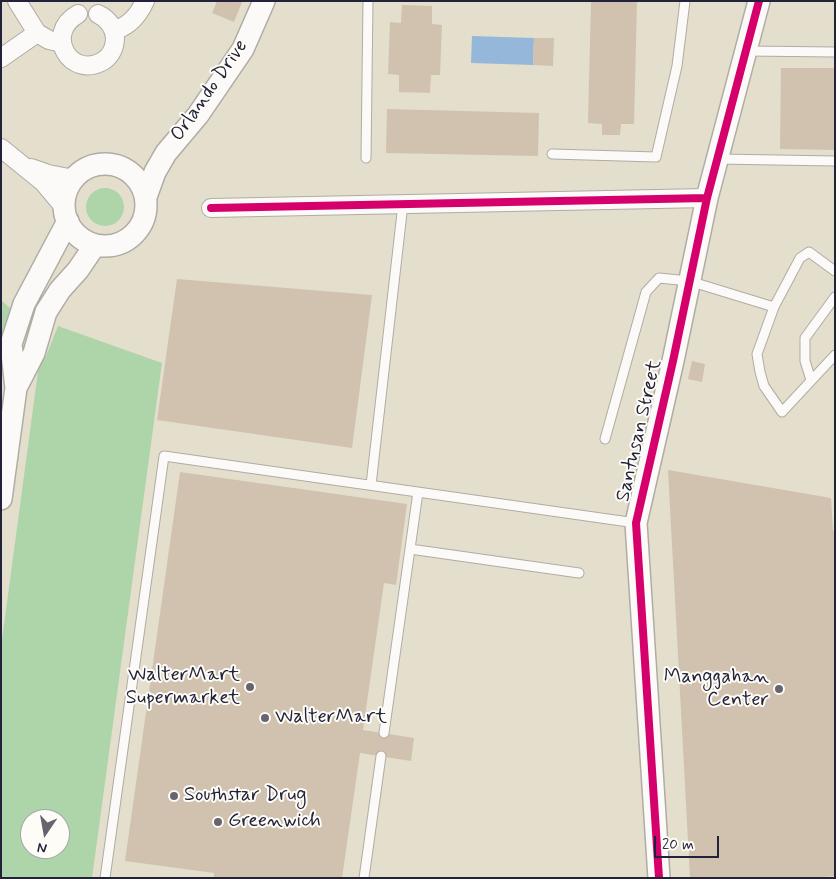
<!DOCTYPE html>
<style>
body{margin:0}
#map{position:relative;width:836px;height:879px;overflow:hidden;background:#e4decd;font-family:Mynerve,sans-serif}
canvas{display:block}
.frame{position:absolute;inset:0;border:2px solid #22223b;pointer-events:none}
.north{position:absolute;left:20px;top:809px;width:50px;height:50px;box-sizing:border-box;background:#fdfcf7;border:1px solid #a5a5ac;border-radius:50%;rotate:192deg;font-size:14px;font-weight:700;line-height:20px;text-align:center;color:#22223b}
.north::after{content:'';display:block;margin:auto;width:18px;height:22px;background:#66646e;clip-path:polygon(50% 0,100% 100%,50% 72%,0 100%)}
.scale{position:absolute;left:654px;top:836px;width:65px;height:22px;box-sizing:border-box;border:2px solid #22223b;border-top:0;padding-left:6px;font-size:15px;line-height:18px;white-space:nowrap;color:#22223b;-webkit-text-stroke:4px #fdfcf7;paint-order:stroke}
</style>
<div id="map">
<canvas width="836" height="879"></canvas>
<div class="frame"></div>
<div class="north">N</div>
<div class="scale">20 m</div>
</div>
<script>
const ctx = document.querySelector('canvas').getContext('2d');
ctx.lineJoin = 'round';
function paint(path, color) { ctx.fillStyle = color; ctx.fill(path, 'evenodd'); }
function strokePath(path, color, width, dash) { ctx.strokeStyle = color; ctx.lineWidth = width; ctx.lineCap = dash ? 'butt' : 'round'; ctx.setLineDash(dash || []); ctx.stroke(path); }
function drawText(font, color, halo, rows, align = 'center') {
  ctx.font = font + ' Mynerve,sans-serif'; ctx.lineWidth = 4; ctx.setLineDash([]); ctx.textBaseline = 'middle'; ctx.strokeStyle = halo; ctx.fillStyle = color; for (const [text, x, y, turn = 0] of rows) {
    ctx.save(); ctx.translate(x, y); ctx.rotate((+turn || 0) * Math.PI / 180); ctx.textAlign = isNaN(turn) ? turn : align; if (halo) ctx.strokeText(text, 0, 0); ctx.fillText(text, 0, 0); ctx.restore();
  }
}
const green = new Path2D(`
 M86 207a19 19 0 1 1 38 0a19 19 0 1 1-38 0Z
 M1 300 12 310 1 350Z
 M58 326 162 363 92 878H1V647L39 364 46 356ZM30 819H60V849H30Z`);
const water = new Path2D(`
 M472 36 534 38 533 65 471 63Z`);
const building = new Path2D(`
 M217 1 242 2 234 22 212 13Z
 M591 1H637L634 124H621L620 135H602V124L588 123Z
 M402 5 432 6V24L442 25 440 75H431L430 93 399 92V75L388 74 390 22 401 23Z
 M534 38H554L553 66 533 65Z
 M781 68H835V150L780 149Z
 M387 109 539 113 538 156 386 153Z
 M177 279 372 295 352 448 157 420Z
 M34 299 44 303 37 322 27 318Z
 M692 361 705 364 702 382 688 379Z
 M668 470 831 498 833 531 835 530V876L812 878H690Z
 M180 472 407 504 396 585 384 583 363 730 414 738 411 761 360 753 342 878 240 877V878H214V873L125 861Z`);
const service = new Path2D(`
 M746 51 835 52
 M552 154 656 157 677 66 685 1
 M366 158 368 1
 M717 159 835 161
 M835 271 809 252 800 258 774 307 757 354 760 372 764 386 782 412 835 355
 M811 380 805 361V338L835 297
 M605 439 646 292 659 278 689 281 774 307
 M371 485 403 204
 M410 549 579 573
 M384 733 418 492
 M105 878 164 456 636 523
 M364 878 381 756`);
const minor = new Path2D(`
 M17 1 37 33 49 40 62 43
 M78 14C43 34 71 80 103 61 111 56 115 47 115 38 114 27 108 19 98 14
 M114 31C130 25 138 16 145 1
 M1 58 37 33
 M1 148 43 182 64 207
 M31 168 48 174 74 179
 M211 208 707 198`);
const tertiary = new Path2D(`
 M64 205a41 41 0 1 1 82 0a41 41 0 1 1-82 0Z
 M146 197 155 172 166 153 198 115 243 49 264 1
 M16 388 34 353 46 312 60 290 78 270 95 245
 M1 499 16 388 11 344 24 304 68 221
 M659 878 636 523 673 361 707 198 759 1`);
const cycleway = new Path2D(`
 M211 208 707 198
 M659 878 636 523 673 361 707 198 759 1`);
const markers = [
 [250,687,5,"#66646e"],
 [779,689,5,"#66646e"],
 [265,718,5,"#66646e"],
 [174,796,5,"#66646e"],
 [218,822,5,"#66646e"]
];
const streetNames = [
 ["Orlando Drive",210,91,-55],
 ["Santusan Street",640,431,-77]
];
const poiNames = [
 ["WalterMart",240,676,"right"],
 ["Supermarket",240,699,"right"],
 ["Manggahan",769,678,"right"],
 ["Center",769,701,"right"],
 ["WalterMart",275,718],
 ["Southstar Drug",184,796],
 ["Greenwich",228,822]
];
paint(green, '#aed5a9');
paint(water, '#95b8da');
paint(building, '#d0c2af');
strokePath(service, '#b0aca4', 11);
strokePath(minor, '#b0aca4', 20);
strokePath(tertiary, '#b0aca4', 24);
strokePath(service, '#fbfaf8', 9);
strokePath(minor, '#fbfaf8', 18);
strokePath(tertiary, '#fbfaf8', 21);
strokePath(cycleway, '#d6006c', 8);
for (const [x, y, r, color] of markers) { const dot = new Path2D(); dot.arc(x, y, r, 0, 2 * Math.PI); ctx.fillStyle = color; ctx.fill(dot); strokePath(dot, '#fdfcf7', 2); }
drawText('20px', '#22223b', '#fdfcf7', streetNames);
drawText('20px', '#22223b', '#fdfcf7', poiNames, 'left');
</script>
